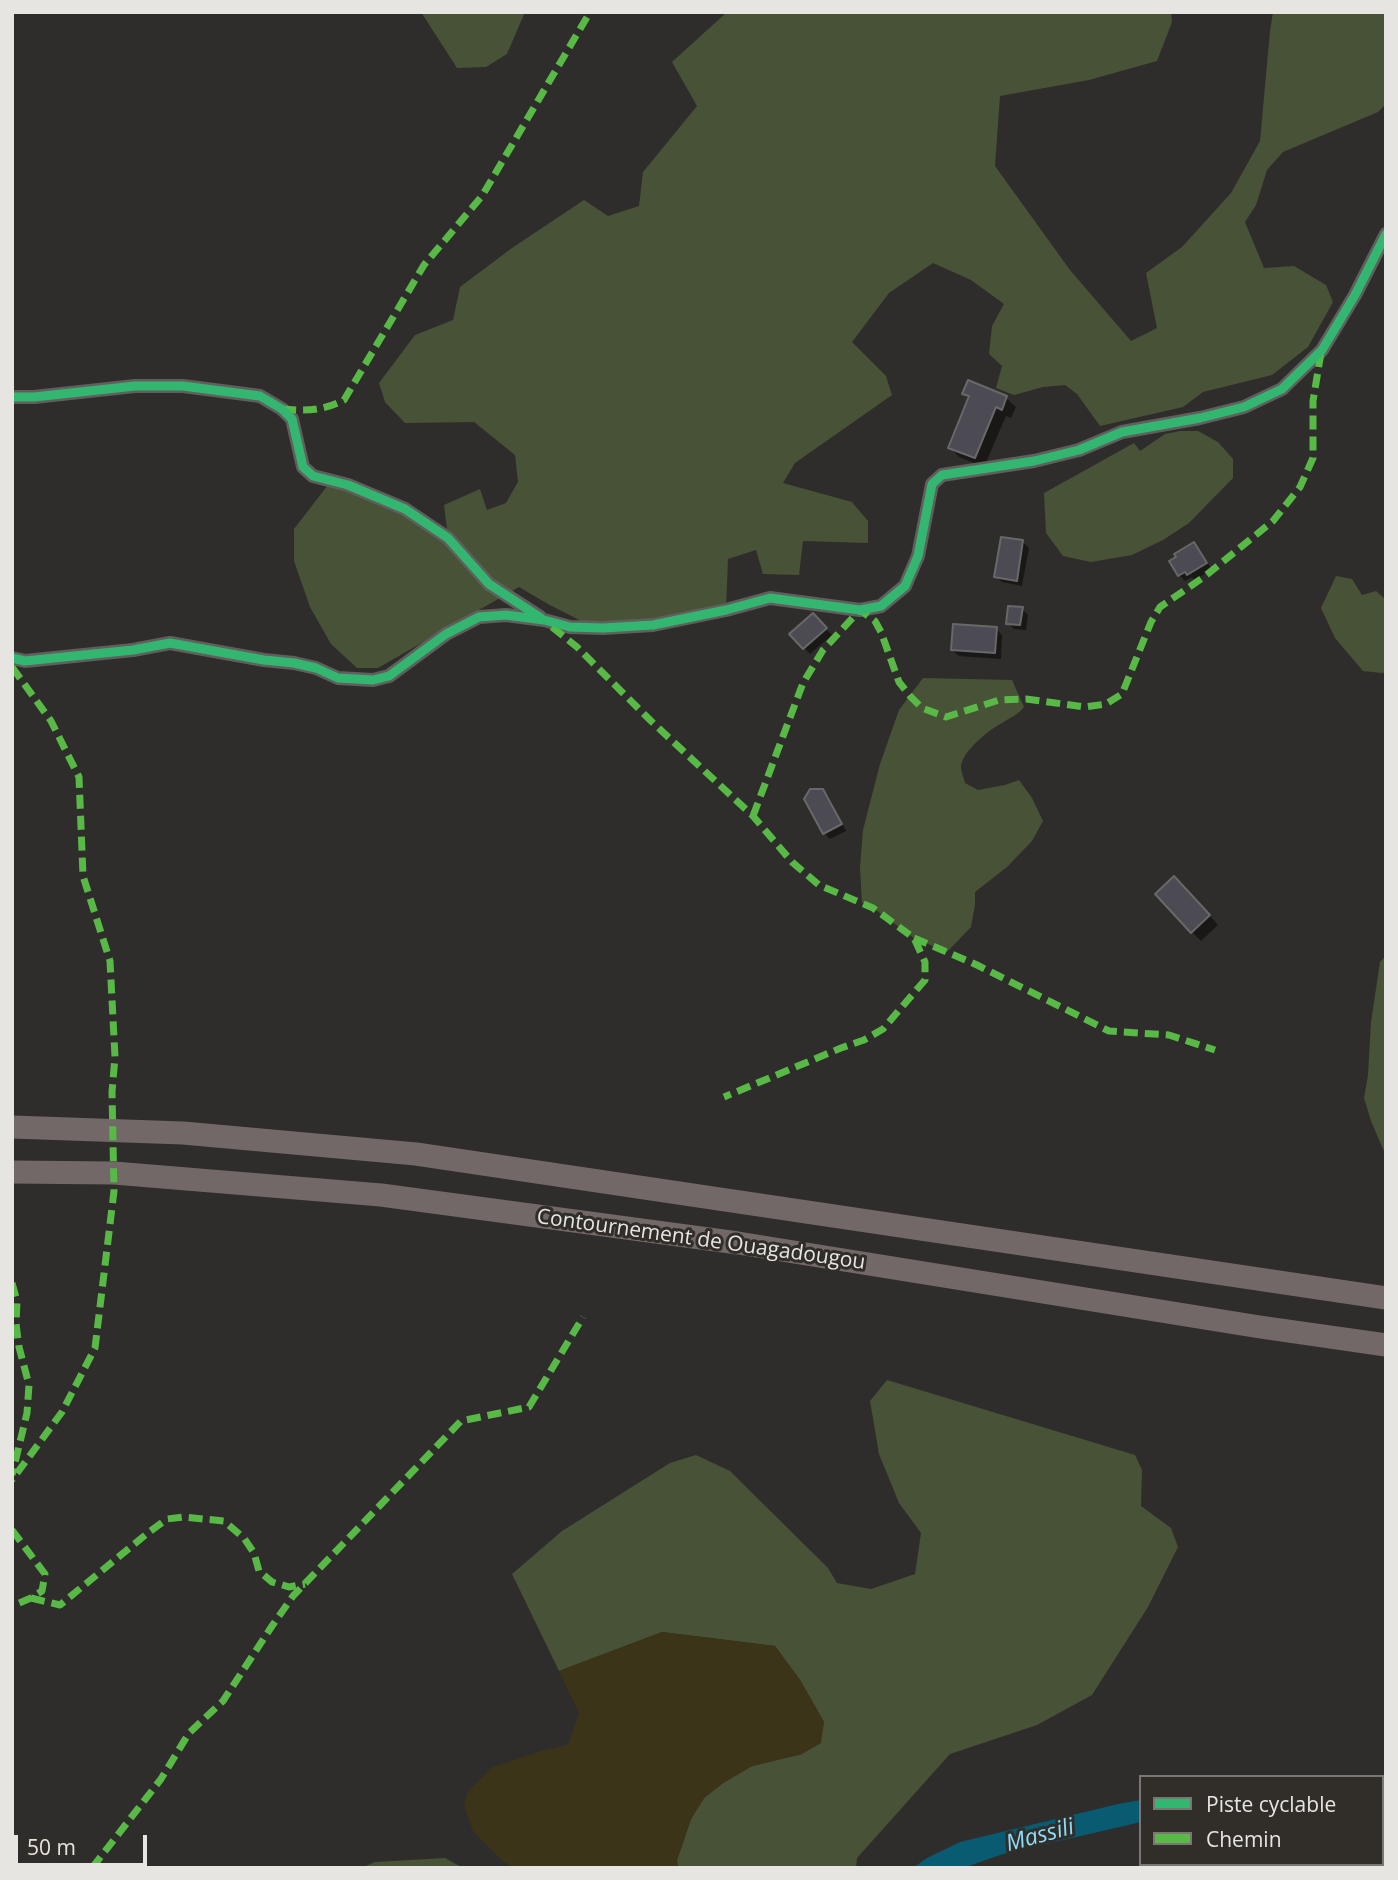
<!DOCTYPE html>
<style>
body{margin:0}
#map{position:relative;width:1398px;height:1880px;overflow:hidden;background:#2f2d2b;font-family:"Open Sans",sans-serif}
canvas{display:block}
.frame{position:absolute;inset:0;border:14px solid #e7e5e2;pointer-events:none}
.legend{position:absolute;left:1139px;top:1775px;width:245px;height:91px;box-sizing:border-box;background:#312e29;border:2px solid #7a7773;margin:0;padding:9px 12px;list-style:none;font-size:21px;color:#e7e5e2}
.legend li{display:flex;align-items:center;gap:14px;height:35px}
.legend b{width:35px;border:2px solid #7a7773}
.scale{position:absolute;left:14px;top:1835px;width:133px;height:32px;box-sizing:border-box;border:4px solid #e7e5e2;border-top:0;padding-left:9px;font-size:21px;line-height:24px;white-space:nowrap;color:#e7e5e2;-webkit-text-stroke:5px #312e29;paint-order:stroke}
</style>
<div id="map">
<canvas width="1398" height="1880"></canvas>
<div class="frame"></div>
<ul class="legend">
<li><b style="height:9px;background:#33b770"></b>Piste cyclable</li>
<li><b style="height:9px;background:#58b947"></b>Chemin</li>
</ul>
<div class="scale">50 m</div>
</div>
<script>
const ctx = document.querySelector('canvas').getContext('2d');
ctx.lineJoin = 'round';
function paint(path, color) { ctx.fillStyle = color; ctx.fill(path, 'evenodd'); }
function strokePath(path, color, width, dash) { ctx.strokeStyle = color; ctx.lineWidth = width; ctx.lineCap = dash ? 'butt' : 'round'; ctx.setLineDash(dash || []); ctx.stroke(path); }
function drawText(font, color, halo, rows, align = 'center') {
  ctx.font = font + ' "Open Sans",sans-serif'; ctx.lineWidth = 6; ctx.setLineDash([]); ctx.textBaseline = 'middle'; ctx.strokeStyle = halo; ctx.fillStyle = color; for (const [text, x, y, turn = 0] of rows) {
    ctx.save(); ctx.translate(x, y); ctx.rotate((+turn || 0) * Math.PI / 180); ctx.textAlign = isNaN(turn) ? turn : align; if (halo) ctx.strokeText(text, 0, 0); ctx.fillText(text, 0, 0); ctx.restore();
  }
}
const green = new Path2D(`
 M421 12H525L507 54 486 67 457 68Z
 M727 12H1171L1172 22 1157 61 1089 80 1000 96 995 166 1070 270 1131 341 1157 328 1146 273 1182 247 1231 193 1260 141 1270 31 1273 12H1386V104L1378 112 1283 152 1267 170 1256 205 1245 222 1264 268 1294 266 1326 285 1333 302 1308 347 1272 375 1203 392 1183 407 1100 426 1077 394 1065 385 1043 387 1014 395 996 388 1002 366 989 354 992 326 1004 304 971 280 933 263 889 293 852 342 886 376 892 395 795 463 783 483 852 502 868 521V543L803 541 799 575 763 574 756 550 728 559 726 610 593 627 548 604 519 587 378 668H357L331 644 310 607 294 561V529L331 481 448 537 444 505 480 489 487 510 506 503 518 482 515 455 474 422 405 423 385 402 379 383 415 335 453 320 460 287 512 248 584 200 608 216 639 206 643 172 697 106 672 62Z
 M1180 431H1198L1218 442 1233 459V478L1189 523 1163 540 1132 555 1091 562 1063 556 1046 533 1044 493 1134 443 1140 451 1165 434Z
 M1336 576 1352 579 1362 595 1376 591 1386 600V672L1382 673 1363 671 1335 638 1321 608Z
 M923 678 1012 680 1024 707C1018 715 1011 717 1002 723 989 730 962 751 961 767 961 772 964 778 965 783L978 790 1005 785 1019 780 1032 798 1043 821 1032 841 1007 867 975 892V905L971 927 947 952 914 938 873 908 862 903 860 867 863 830 880 764 899 710Z
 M1386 956V1156L1371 1121 1364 1098 1368 1075 1371 1022 1380 962Z
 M887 1380 1135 1455 1142 1470 1141 1506 1171 1528 1178 1547 1148 1607 1092 1695 1037 1725 950 1754 857 1858 856 1868H678L677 1860 691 1819 704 1798 723 1783 752 1766 802 1754 824 1722 800 1680 775 1646 662 1632 559 1671 512 1574 562 1531 670 1463 696 1455 730 1471 828 1568 837 1583 871 1589 915 1574 921 1533 899 1503 879 1454 870 1401Z
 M445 1858 463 1868H361L375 1862Z`);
const sand = new Path2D(`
 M662 1632 775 1646 800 1680 824 1722 821 1743 802 1754 752 1766 723 1783 704 1798 691 1819 677 1860 678 1868H514L503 1861 473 1831 464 1805 468 1791 493 1767 541 1751 568 1745 579 1713 559 1671Z`);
const water = new Path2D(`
 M1141 1800V1822L1003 1854 963 1868H913L927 1858 960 1842 1118 1804Z`);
const shadow = new Path2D(`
 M964 393 1006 398 1016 407 1011 418 1006 416 984 467 959 457 950 447 969 399Z
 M1023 542 1029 548 1022 586 1002 582 996 576Z
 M1194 544 1200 550 1212 570 1194 580 1192 577 1185 581 1179 575Z
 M1022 609 1028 615 1026 630 1014 629 1008 623Z
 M813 616 832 635 810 654 792 634Z
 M996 629 1002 635 1001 659 959 656 952 650Z
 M822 791 829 797 846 831 830 839 824 833Z
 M1184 887 1218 925 1201 941 1192 932Z`);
const building = new Path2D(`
 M968 380 1007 396 1002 410 996 407 975 458 948 448 969 396 962 394Z
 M1001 537 1023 540 1017 581 994 577Z
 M1194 542 1207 563 1187 575 1185 572 1178 576 1169 561 1176 557 1174 554Z
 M1008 606 1023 607 1020 625 1006 624Z
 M813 613 827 628 803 649 789 634Z
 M953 624 997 627 995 653 951 650Z
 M810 789H823L842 824 823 834 804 799Z
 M1174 876 1210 915 1191 933 1155 894Z`);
const minor = new Path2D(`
 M12 397H34L135 386H183L260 396 282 409 292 419 303 467 313 476 348 485 405 509 448 538 489 584 540 617
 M12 658 25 661 133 650 170 643 264 660 294 663 316 668 338 678 373 680 389 676 446 634 479 617 506 615 544 620 570 627 603 628 653 625 726 610 770 598 860 610 881 606 905 586 918 556 932 484 942 475 1034 461 1079 450 1122 432 1200 418 1244 407 1282 389 1322 350 1355 295 1386 234`);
const trunk = new Path2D(`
 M12 1127 183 1133 416 1154 1386 1298
 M12 1172 114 1173 381 1195 738 1243 1260 1327 1386 1345`);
const quiet = new Path2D(`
 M282 409C306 411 322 411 344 400L424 265 482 196 590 12
 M552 627 577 647 651 721 753 816 792 862 819 885 873 908 914 938 925 962V980L883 1029 864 1040 841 1048 724 1097
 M12 667 51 721 79 777 83 876 110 961 115 1057 112 1092 114 1191 95 1348 62 1412 12 1480
 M753 816 803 683 823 650 860 610 875 621 881 632 899 682 910 696 922 708 946 717 999 700 1026 699 1085 707 1106 704 1122 694 1151 622 1160 607 1204 577 1273 521 1300 487 1313 458V401L1321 353
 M914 938 977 965 1109 1031 1169 1035 1215 1050
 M12 1283 17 1301 16 1324 19 1347 29 1385 27 1413 12 1475
 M12 1530 45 1574 42 1591 31 1598 12 1606
 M31 1598 60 1605 149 1532 167 1519 183 1517 224 1521 244 1538 254 1553 259 1571 272 1582 289 1587 305 1584
 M92 1868 161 1779 189 1733 223 1701 272 1626 293 1596 461 1421 529 1407 583 1317`);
const cycleway = new Path2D(`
 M12 397H34L135 386H183L260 396 282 409 292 419 303 467 313 476 348 485 405 509 448 538 489 584 541 618
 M12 658 25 661 133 650 170 643 264 660 294 663 316 668 338 678 373 680 389 676 446 634 479 617 506 615 544 620 570 627 603 628 653 625 726 610 770 598 860 610 881 606 905 586 918 556 932 484 942 475 1034 461 1079 450 1122 432 1200 418 1244 407 1282 389 1322 350 1355 295 1386 234`);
const streetNames = [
 ["Contournement de Ouagadougou",701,1240,8]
];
const waterNames = [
 ["Massili",1040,1836,-15]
];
paint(green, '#485236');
paint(sand, '#3c3418');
paint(water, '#085b71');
paint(shadow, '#0007');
paint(building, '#4c4a53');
strokePath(building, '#696869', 2);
strokePath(minor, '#605f5d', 14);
strokePath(trunk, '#726867', 23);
strokePath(quiet, '#58b947', 7, [14, 7]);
strokePath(cycleway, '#33b770', 9);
drawText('21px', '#e7e5e2', '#312e29', streetNames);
drawText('italic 23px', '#8addfc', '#312e29', waterNames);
</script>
